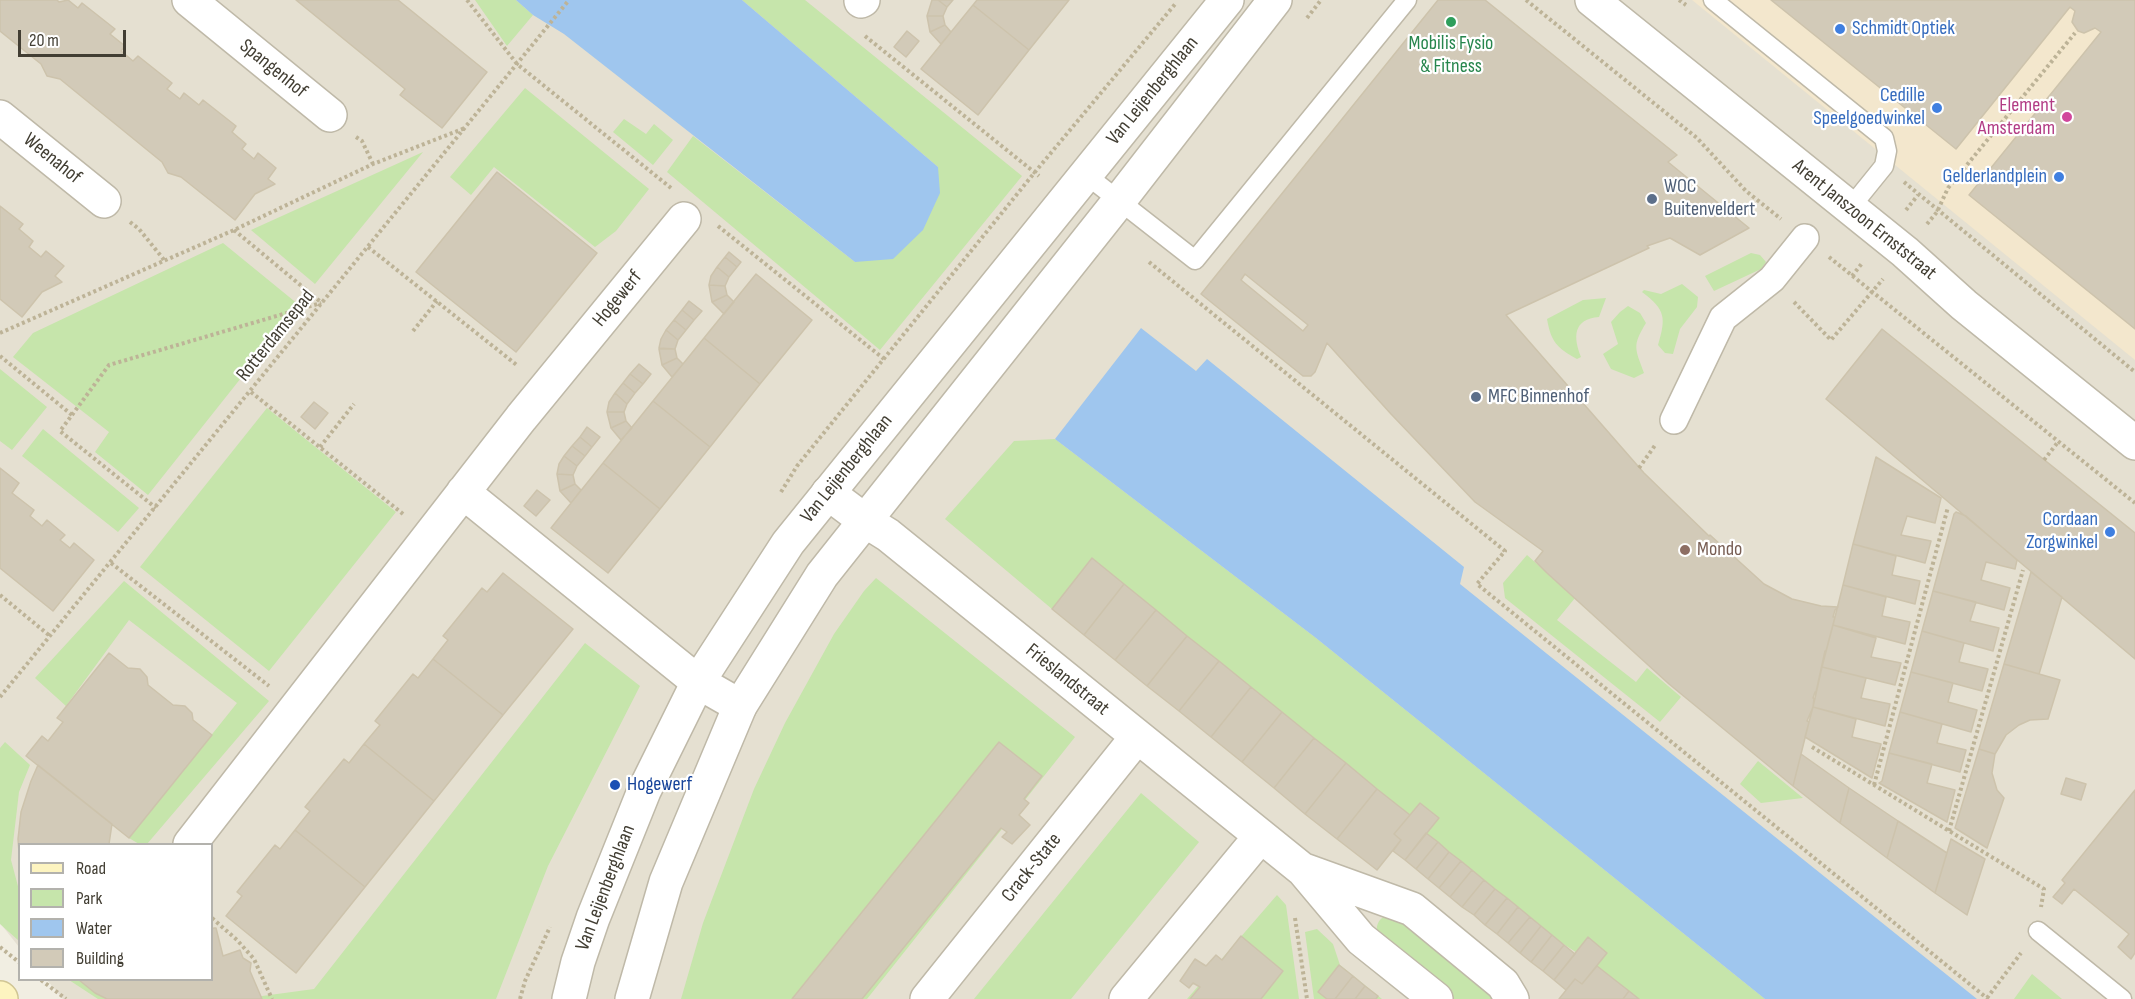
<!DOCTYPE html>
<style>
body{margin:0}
#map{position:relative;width:2135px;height:999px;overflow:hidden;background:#f1eee2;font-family:"Sofia Sans Condensed",sans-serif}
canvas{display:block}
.legend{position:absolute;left:18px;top:843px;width:195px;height:138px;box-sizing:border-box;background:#fff;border:2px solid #b3b2ad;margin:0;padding:8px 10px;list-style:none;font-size:18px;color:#423e33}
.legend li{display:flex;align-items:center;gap:12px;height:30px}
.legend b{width:30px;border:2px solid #b3b2ad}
.scale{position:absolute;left:18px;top:30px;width:108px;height:27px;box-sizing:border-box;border:3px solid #423e33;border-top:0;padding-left:8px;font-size:18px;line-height:21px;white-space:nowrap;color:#423e33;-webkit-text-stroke:4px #fff;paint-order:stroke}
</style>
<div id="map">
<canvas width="2135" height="999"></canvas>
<ul class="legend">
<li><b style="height:8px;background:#fdf4c0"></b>Road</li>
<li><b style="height:16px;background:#c6e5ab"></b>Park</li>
<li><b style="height:16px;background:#9fc6ee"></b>Water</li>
<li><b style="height:16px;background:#d2cab8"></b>Building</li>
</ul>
<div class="scale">20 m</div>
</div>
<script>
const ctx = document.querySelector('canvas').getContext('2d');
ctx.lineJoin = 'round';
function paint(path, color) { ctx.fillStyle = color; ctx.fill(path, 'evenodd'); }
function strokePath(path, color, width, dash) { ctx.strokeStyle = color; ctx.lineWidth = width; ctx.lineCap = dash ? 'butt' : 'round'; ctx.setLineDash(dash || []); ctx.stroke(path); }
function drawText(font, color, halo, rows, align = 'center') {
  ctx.font = font + ' "Sofia Sans Condensed",sans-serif'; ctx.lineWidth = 4.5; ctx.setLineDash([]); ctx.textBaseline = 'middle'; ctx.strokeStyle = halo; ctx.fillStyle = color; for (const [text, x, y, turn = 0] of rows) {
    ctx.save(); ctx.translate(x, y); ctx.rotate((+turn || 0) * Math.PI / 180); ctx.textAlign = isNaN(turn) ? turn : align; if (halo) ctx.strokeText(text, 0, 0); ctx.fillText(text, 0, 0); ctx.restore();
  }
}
const residential = new Path2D(`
 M0 0H2135V999H63L47 980H212V844H20L19 947 0 923Z`);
const commercial = new Path2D(`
 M1692 0H2135V360Z`);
const green = new Path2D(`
 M475 0H516L533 15 507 46Z
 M742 0H805L1022 176 880 350 667 172 693 136 855 262 938 167Z
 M525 88 649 189 616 231 595 247 494 167 471 195 450 177Z
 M624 119 646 134 654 124 673 140 653 165 613 132Z
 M423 152 315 284 251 230Z
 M223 243 299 305 148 495 95 452 109 432 13 357 33 333Z
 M1751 253 1760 255 1766 262 1761 269 1714 291 1705 276Z
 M1682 284 1698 297 1697 307 1680 329 1673 354 1665 353 1658 345C1666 318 1666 310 1642 292L1644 290 1661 294Z
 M1606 298 1599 317C1573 319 1573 337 1581 357L1577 359C1557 348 1551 342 1547 319L1583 300Z
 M1628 306 1640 313 1646 323C1632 346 1635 348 1644 373L1634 378 1611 369 1603 354 1618 344 1611 322 1620 312Z
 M0 369 47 407 12 450 0 441Z
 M267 408 396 512 269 671 140 567Z
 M43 429 139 508 118 532 22 456Z
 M1055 439 1316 638 1765 999H1627L1597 966 1052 609 945 519 1014 441Z
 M1527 555 1575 598 1557 620 1636 682 1647 668 1681 697 1660 722 1505 598 1503 583Z
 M876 578 1075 737 867 999H681L703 923 754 789 785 723 834 634 864 591Z
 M124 581 269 701 147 844H139L129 838 237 703 129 620 66 706 35 678Z
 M585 643 640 686 548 866 496 999H240L314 989Z
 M5 742 30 765 19 792 11 860 19 890V941L0 924V748Z
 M1758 761 1803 798 1761 803 1740 784Z
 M1141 793 1199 842 1071 999H974Z
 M1277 895 1286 905 1299 999H1187Z
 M1387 915 1401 918 1499 999H1454L1377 937C1376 925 1377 920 1387 915Z
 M1317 929 1333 944 1340 965 1382 999H1314L1305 932Z
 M2032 974 2062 999H2014Z
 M69 980H79L84 984 123 999H98Z`);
const water = new Path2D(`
 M516 0H742L938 167 940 193 923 230 893 259 855 262 564 34 533 15Z
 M1141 328 1196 371 1207 359 1464 567 1460 584 1977 999H1765L1316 638 1055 439Z`);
const building = new Path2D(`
 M0 0H57L59 2 68 0 78 8 82 3 115 29 110 34 125 46 121 51 133 61 138 56 172 83 167 89 180 99 184 93 199 105 203 100 236 126 232 132 246 144 242 149 254 159 258 153 276 168 268 179 275 184 255 194 235 220 181 177 168 173 162 162 60 79 47 76 41 64 0 31Z
 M296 0H398L487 72 442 128 400 95 405 89Z
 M932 0H938L947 7 943 16H927Z
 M938 0H953L947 7Z
 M977 0H1069L1029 50 973 5Z
 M1438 0H1485L1677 155 1668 162 1749 228 1700 255 1670 238 1647 246 1649 248 1506 315 1644 473 1709 536 1710 535 1764 584 1792 599 1821 606 1838 607 1835 610 1833 617H1835L1826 651H1825L1816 692H1815L1813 698H1814L1813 707 1807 721 1809 722 1793 786 1669 684 1547 573 1535 561 1543 551 1475 502 1391 414 1327 343 1315 372 1311 376H1303L1201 294ZM1245 274 1308 325 1303 331 1241 280Z
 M1771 0H2135V329L1969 195 2101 32 2095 28 2084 33 2078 31 2072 22 2075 11 2070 7 1956 149Z
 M973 5 1029 50 978 115 921 69Z
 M927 16H943L945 25 930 32Z
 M945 25 951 32 941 44 930 32Z
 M907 31 919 41 906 57 894 47Z
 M497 172 597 253 516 352 416 272Z
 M0 206 23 224 19 229 33 241 29 247 41 257 46 251 64 266 55 276 62 282 42 292 22 317 0 299Z
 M729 252 741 262 737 267 725 257Z
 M725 257 737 267 729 277 717 267Z
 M717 267 729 277 725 286 709 285 711 276Z
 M756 274 812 320 760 384 704 338Z
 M709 285 725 286 727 295 712 302Z
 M727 295 734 302 724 314 712 302Z
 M689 301 702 311 694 320 682 310Z
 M682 310 694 320 686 330 674 320Z
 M674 320 686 330 678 340 666 330Z
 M1882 329 2135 533V659L1826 399Z
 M666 330 678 340 675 349 659 348 661 339Z
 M704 338 760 384 710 447 653 401Z
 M659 349H675L677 358 662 365Z
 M677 358 683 364 672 377 662 365Z
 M639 364 651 374 643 384 630 374Z
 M630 374 643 384 635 393 623 383Z
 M623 383 635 393 627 404 615 393Z
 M615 393 627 404 624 412H607L609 402Z
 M653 401 710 447 660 509 603 463Z
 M314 402 328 413 315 429 301 417Z
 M607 412H624L626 421 611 428Z
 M626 421 632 428 621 440 611 428Z
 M587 427 600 437 592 447 580 437Z
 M580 437 592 447 585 456 572 446Z
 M572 446 585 456 577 466 564 456Z
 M564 456 577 466 573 475 557 474 559 464Z
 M1876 457 1941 498 1935 523 1907 516 1901 535 1931 541 1925 563 1853 544Z
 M603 463 660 509 608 573 551 528Z
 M0 468 19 483 12 493 34 510 30 516 42 526 47 520 65 535 60 540 70 548 74 543 94 560 53 611 0 568Z
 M557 474 573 475 575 484 560 491Z
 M575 484 581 490 571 503 560 491Z
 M537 490 550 500 536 516 524 506Z
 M1956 512 1966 516 2017 560 2015 569 1986 562 1981 580 2010 588 2004 610 1933 591 1954 514Z
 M1853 544 1896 556 1892 575 1920 581 1915 604 1843 585Z
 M1092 558 1124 584 1084 635 1052 609Z
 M2031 572 2062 597 2039 674 2004 664Z
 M503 573 573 629 503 715 433 659 448 640 443 636 452 625 482 588 487 592Z
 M1124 584 1156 610 1115 660 1084 635Z
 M1843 585 1886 597 1882 616 1910 622 1905 644 1833 625Z
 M1933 591 1976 602 1970 621 1999 628 1993 651 1922 631Z
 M1156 610 1187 636 1147 686 1115 660Z
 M1833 625 1876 638 1871 657 1901 663 1895 685 1822 667Z
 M1922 631 1964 643 1959 662 1988 669 1982 691 1911 672Z
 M1187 636 1219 661 1179 711 1147 686Z
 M109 653 128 668 140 669 147 677 148 685 173 705 185 706 192 713 193 720 212 735 129 838 26 756 42 736 48 741 63 722 57 718Z
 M433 659 503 715 434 801 364 744 380 725 375 721 413 674 418 678Z
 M1219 661 1251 687 1211 737 1179 711Z
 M2004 664 2060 680 2048 719 2030 720 2019 725 2006 735 1995 754 1979 749Z
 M1822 667 1866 678 1861 698 1890 704 1885 726 1813 707Z
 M1911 672 1953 683 1948 702 1977 710 1971 732 1900 712Z
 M1251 687 1282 712 1242 762 1211 737Z
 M1813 707 1856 719 1852 737 1881 744 1872 778 1805 737Z
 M1282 712 1314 738 1274 788 1242 762Z
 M1900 712 1942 724 1937 743 1966 750 1960 772 1889 753Z
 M1314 738 1346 763 1305 814 1274 788Z
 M999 742 1042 776 1024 799 1029 803 1019 815 1030 825 1012 844 1002 837 1007 832 1001 828 862 999H792Z
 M364 744 434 801 365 887 295 830 310 811 305 807 344 759 349 763Z
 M1979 749 1995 754 1992 773 1997 790 2004 798 1987 848 1955 828Z
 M1889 753 1932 764 1927 783 1955 790 1947 822 1879 783 1882 781Z
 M1801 754 1849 788 1840 823 1793 786Z
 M1346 763 1377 789 1337 839 1305 814Z
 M38 765 112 824 109 844H20V866L18 839 21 812 31 781Z
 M2066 778 2086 784 2081 800 2061 794Z
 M1849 788 1898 821 1887 858 1840 823Z
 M1377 789 1410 815 1394 834 1401 840 1377 870 1337 839Z
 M2135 790V953L2131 959 2118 947 2129 934 2074 889 2062 904 2053 897 2065 883 2062 880Z
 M1420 803 1439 818 1405 860 1393 851 1401 840 1394 834Z
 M1898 821 1947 853 1935 893 1887 858Z
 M295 830 365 887 296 973 226 916 242 896 237 892 275 845 280 849Z
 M1426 833 1438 842 1416 869 1405 860Z
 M1951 839 1985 859 1967 915 1935 893Z
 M1438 842 1449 852 1428 879 1416 869Z
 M1449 852 1461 861 1439 888 1428 879Z
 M1461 861 1472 870 1450 897 1439 888Z
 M1472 870 1484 880 1462 907 1450 897Z
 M1484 880 1495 889 1474 915 1462 907Z
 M1495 889 1507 898 1485 925 1474 915Z
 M1507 898 1518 907 1497 934 1485 925Z
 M1518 907 1530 917 1508 943 1497 934Z
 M1530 917 1541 926 1520 953 1508 943Z
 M1541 926 1552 935 1531 962 1520 953Z
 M214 928H216L223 956 240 950 243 958 251 963 250 971 262 999H107L95 993 79 980H212V929Z
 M1552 935 1564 945 1543 971 1531 962Z
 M1241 936 1283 971 1261 999H1190L1200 987 1193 983 1189 988 1180 981 1195 959 1206 966 1216 955 1222 960Z
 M1588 937 1607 953 1582 984 1575 979 1566 990 1554 980Z
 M1564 945 1575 954 1554 980 1543 971Z
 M1339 965 1353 976 1335 999H1327L1318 992Z
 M1597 966 1629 991 1623 999H1559L1575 979 1582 984Z
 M1353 976 1365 986 1355 999H1335Z
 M1365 986 1378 996 1376 999H1355Z
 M1629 991 1639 999H1623Z`);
const path = new Path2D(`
 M467 0 517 64 671 188
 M1526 0 1697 138 1746 191 1781 219
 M1679 0 1686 5
 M1307 18 1321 0
 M865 36 1039 176
 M356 137 362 141 373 164
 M1904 182 2135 372
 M1906 210 1918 195
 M130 222 139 229 165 261
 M1927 224 1937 212 1948 188 2075 33
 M718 226 884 359
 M234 230 322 303
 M368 247 518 366
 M1829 257 2135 503
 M1149 262 1505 551 1477 584 1988 999
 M1852 276 1863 262
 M1794 302 1831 340 1883 279
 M413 331 437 301
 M0 333 234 230 373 164 465 128
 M0 356 72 415 60 431 156 508
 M251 392 403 514
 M72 415 109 365 321 303
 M320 447 354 404
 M2044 460 2058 442
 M1639 468 1656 444
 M781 492 797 466 1035 172 1176 3
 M111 563 269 686
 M0 595 50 636
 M0 697 569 0
 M1812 747 2044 889 2041 907
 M1874 785 1948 507
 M1949 831 2023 570
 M212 918 237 940 254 959 272 999
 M1295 918 1307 999
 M0 947 20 963
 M41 980 66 999
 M1987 998 2021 953
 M520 999 525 981 550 927`);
const service = new Path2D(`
 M1713 0 1884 138 1887 151 1884 166 1850 208
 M1085 174 1195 260 1407 0
 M2038 931 2122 999`);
const pedestrian = new Path2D(`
 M1674 420 1723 318 1772 279 1805 238`);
const minor = new Path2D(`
 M189 0 330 115
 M861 1 863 0
 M0 117 104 201
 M463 492 698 682 740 706
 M828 493 864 520 888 535 1303 870 1361 939 1436 999
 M190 844 521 418 684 219
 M1304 870 1412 909 1503 984 1512 999
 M927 999 1137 737
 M1126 999 1260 837`);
const tertiary = new Path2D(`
 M1592 0 1905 252 1964 305 2135 443
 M569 999 578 962 593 918 644 791 698 682 788 543 1227 0
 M632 999 666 882 740 706 822 575 1119 201 1275 0`);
const secondary = new Path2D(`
 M0 998 1 999`);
const markers = [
 [1451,22,6,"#2e9e5b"],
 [1840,29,6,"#3f7fe0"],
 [1937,108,6,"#3f7fe0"],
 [2067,117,6,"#d1479c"],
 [2059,177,6,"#3f7fe0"],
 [1652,199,6,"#5c6f8a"],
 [1476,397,6,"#5c6f8a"],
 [2110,532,6,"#3f7fe0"],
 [1685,550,6,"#8d6e63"],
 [615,785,6,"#1a4fb4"]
];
const shopNames = [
 ["Schmidt Optiek",1852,29,"left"],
 ["Cedille",1925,96],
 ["Speelgoedwinkel",1925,119],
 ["Gelderlandplein",2047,177],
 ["Cordaan",2098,520],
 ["Zorgwinkel",2098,543]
];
const leisureNames = [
 ["Mobilis Fysio",1451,44],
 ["& Fitness",1451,67]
];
const streetNames = [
 ["Spangenhof",273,69,39],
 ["Van Leijenberghlaan",1153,91,-51],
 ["Weenahof",52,159,39],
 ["Arent Janszoon Ernststraat",1864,220,39],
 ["Hogewerf",618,299,-51],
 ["Rotterdamsepad",276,336,-51],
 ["Van Leijenberghlaan",847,469,-51],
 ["Frieslandstraat",1067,680,39],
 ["Crack-State",1032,868,-51],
 ["Van Leijenberghlaan",606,888,-69]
];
const hotelNames = [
 ["Element",2055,106],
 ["Amsterdam",2055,129]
];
const serviceNames = [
 ["WOC",1664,187],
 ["Buitenveldert",1664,210],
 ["MFC Binnenhof",1488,397]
];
const educationNames = [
 ["Mondo",1697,550]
];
const transitNames = [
 ["Hogewerf",627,785]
];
paint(residential, '#e5e0d1');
paint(commercial, '#f3e7cd');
paint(green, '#c6e5ab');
paint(water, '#9fc6ee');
paint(building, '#d2cab8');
strokePath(building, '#cdc3ac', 1.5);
strokePath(service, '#bfb9a8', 21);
strokePath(pedestrian, '#bfb9a8', 30);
strokePath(minor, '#bfb9a8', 36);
strokePath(tertiary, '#bfb9a8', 36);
strokePath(secondary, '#d0c593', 36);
strokePath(path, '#bdb397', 4, [3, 3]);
strokePath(service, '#fff', 18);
strokePath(pedestrian, '#fff', 27);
strokePath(minor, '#fff', 33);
strokePath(tertiary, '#fff', 33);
strokePath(secondary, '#fdf4c0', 33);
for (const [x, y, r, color] of markers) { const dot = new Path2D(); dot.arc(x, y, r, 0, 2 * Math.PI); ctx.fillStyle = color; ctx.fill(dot); strokePath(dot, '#fff', 2); }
drawText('20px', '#366cbe', '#fff', shopNames, 'right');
drawText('20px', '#27864d', '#fff', leisureNames);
drawText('20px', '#423e33', '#fff', streetNames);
drawText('20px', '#b23c85', '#fff', hotelNames, 'right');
drawText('20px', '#4e5e75', '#fff', serviceNames, 'left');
drawText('20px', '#785e54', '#fff', educationNames, 'left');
drawText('20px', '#164399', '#fff', transitNames, 'left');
</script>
